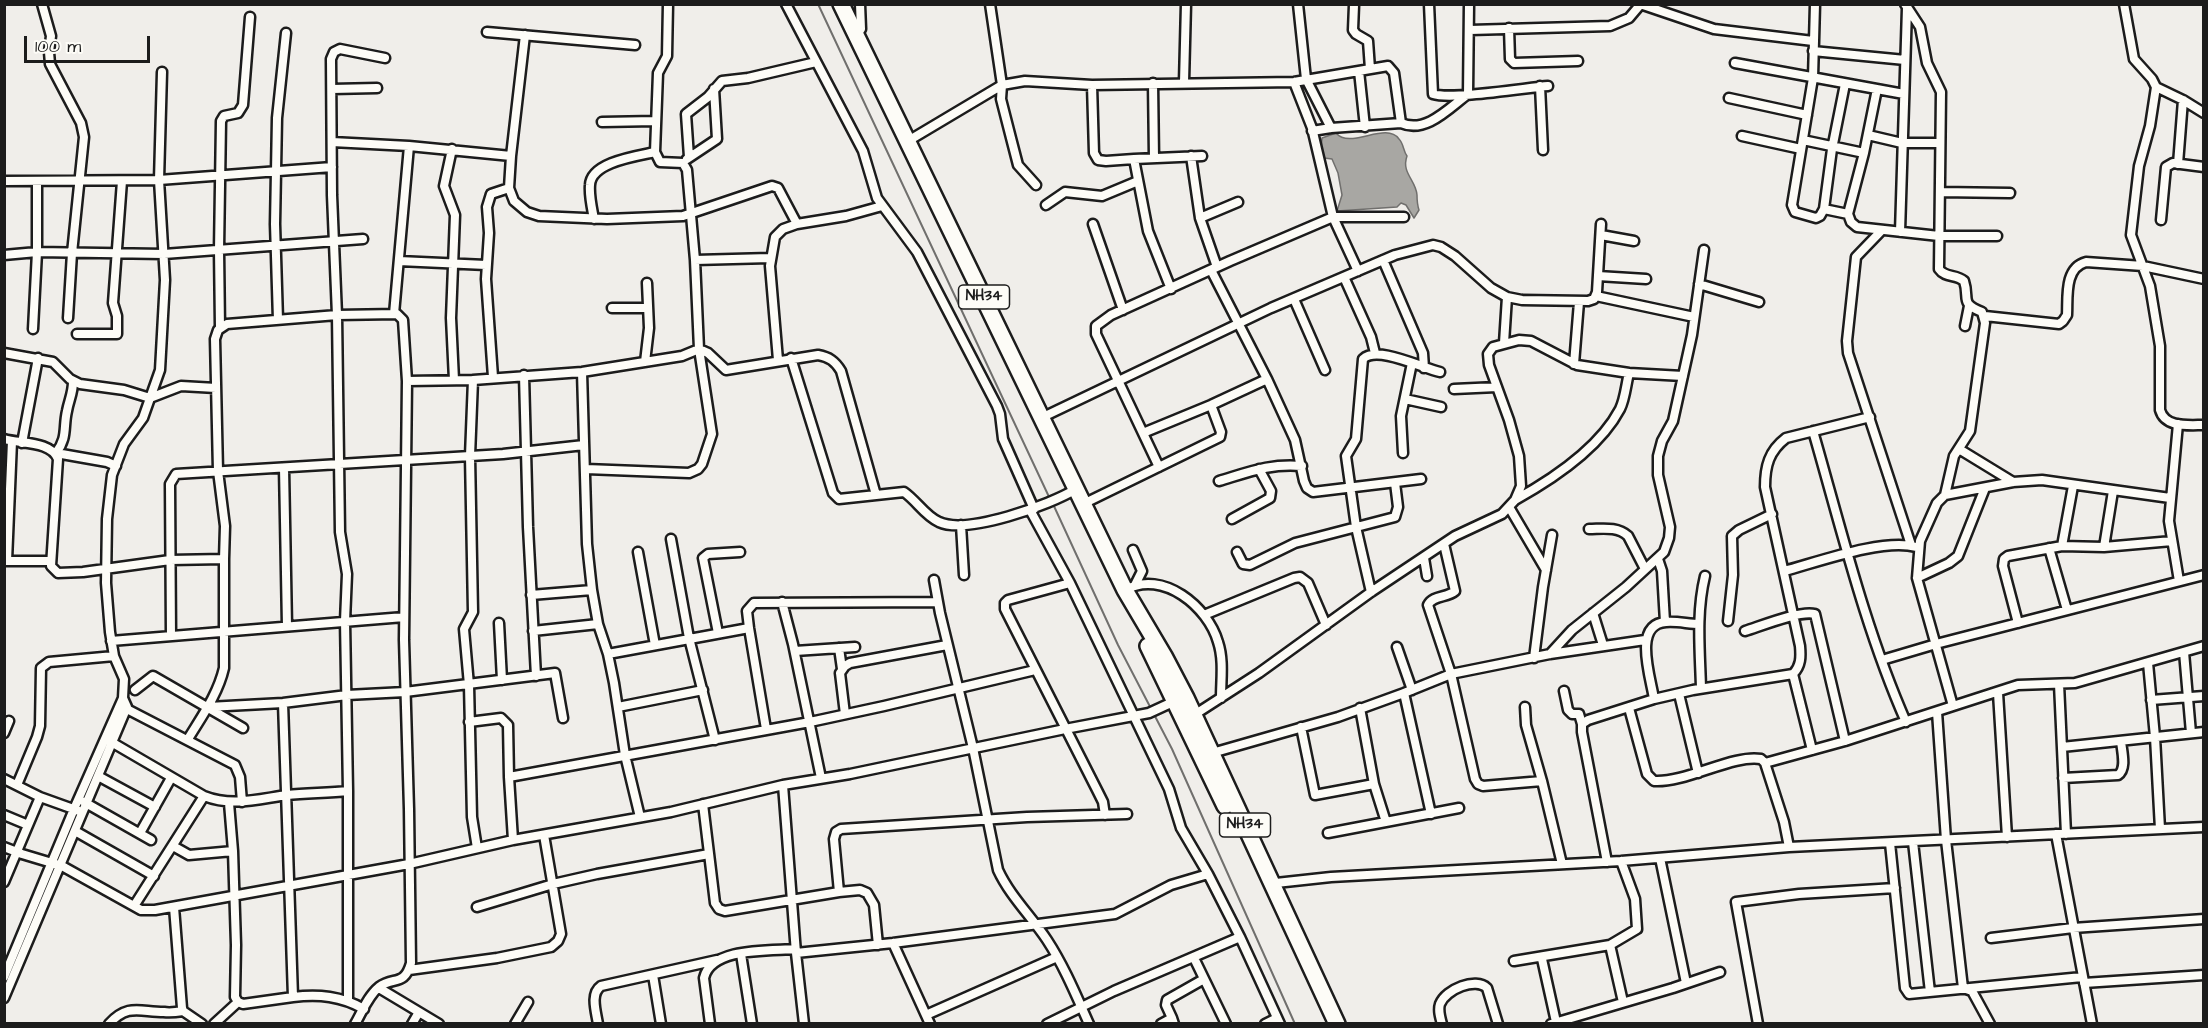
<!DOCTYPE html>
<style>
body{margin:0}
#map{position:relative;width:2208px;height:1028px;overflow:hidden;background:#f0eeea;font-family:"Architects Daughter",sans-serif}
canvas{display:block}
.frame{position:absolute;inset:0;border:6px solid #1c1c1c;pointer-events:none}
.scale{position:absolute;left:24px;top:36px;width:126px;height:27px;box-sizing:border-box;border:3px solid #1c1c1c;border-top:0;padding-left:8px;font-size:18px;line-height:21px;white-space:nowrap;color:#1c1c1c;-webkit-text-stroke:4px #fdfcf7;paint-order:stroke}
</style>
<div id="map">
<canvas width="2208" height="1028"></canvas>
<div class="frame"></div>
<div class="scale">100 m</div>
</div>
<script>
const ctx = document.querySelector('canvas').getContext('2d');
ctx.lineJoin = 'round';
function paint(path, color) { ctx.fillStyle = color; ctx.fill(path, 'evenodd'); }
function strokePath(path, color, width, dash) { ctx.strokeStyle = color; ctx.lineWidth = width; ctx.lineCap = dash ? 'butt' : 'round'; ctx.setLineDash(dash || []); ctx.stroke(path); }
function drawText(font, color, halo, rows, align = 'center') {
  ctx.font = font + ' "Architects Daughter",sans-serif'; ctx.lineWidth = 6; ctx.setLineDash([]); ctx.textBaseline = 'middle'; ctx.strokeStyle = halo; ctx.fillStyle = color; for (const [text, x, y, turn = 0] of rows) {
    ctx.save(); ctx.translate(x, y); ctx.rotate((+turn || 0) * Math.PI / 180); ctx.textAlign = isNaN(turn) ? turn : align; if (halo) ctx.strokeText(text, 0, 0); ctx.fillText(text, 0, 0); ctx.restore();
  }
}
const water = new Path2D(`
 M1336 133C1350 150 1386 121 1399 139 1404 144 1403 151 1407 156 1401 173 1416 180 1417 195 1417 201 1417 204 1419 210L1414 218 1406 205 1401 203 1397 207 1337 211 1342 195 1338 173 1332 159 1324 158 1321 149 1322 138Z`);
const stream = new Path2D(`
 M818 4 1050 499
 M1053 504 1118 645 1172 749 1295 1024`);
const minor = new Path2D(`
 M42 4 51 36 49 52 50 64 81 123 84 137 72 253 68 318
 M786 4 863 151 877 198 917 252 997 406 1000 414 1003 439 1034 509
 M990 4 1002 85 1001 99 1011 138 1018 165 1036 185
 M1298 4 1306 79 1331 128
 M1429 4 1433 94C1451 100 1525 88 1548 86
 M1640 4 1714 29 1813 41
 M1815 4 1813 78 1792 205 1795 212 1816 218 1820 216 1824 209
 M1905 4 1920 27 1927 63 1941 92 1939 269C1945 278 1956 274 1964 281 1970 299 1959 303 1982 312L1985 323 1970 431 1954 456 1945 495
 M2124 4 2134 59 2152 79 2156 87 2150 126 2139 166 2131 235 2150 286 2160 346V410C2165 428 2188 425 2204 425
 M1354 5 1353 30 1356 34 1368 41 1370 69
 M1509 28 1510 59 1514 63 1578 61
 M1470 30 1610 26 1629 18 1640 5
 M487 32 635 45
 M525 35 511 156 509 188 514 201 527 212 539 216 607 219 683 216 772 186 778 188 797 224
 M856 36 861 29 860 4
 M1813 51 1905 60
 M1735 63 1904 94
 M1359 71 1365 127
 M1184 82 1186 4
 M1294 82 1312 128 1333 217 1358 271
 M1153 83 1154 158
 M1845 84 1832 149 1824 209 1848 214 1851 222 1857 227 1939 236H1997
 M1092 85 1094 153 1098 160 1106 161 1134 159 1148 231 1171 289
 M1540 86 1543 150
 M2156 87 2183 100 2204 113
 M332 89 377 88
 M1729 98 1807 115
 M602 122 655 121
 M1312 131 1331 128 1401 123C1426 134 1449 108 1468 94L1469 4
 M1868 135 1902 143H1940
 M1742 136 1801 149
 M1803 140 1864 153
 M908 141 1002 85 1025 81 1092 85 1294 82 1388 66 1394 73 1401 123
 M332 142 409 146
 M452 149 444 186 455 215 451 318 454 380
 M1191 156 1200 218 1217 267
 M689 157 686 114 708 97 722 81 748 78 816 62
 M687 159 717 139 714 89
 M1134 159 1202 156
 M2178 164 2183 100
 M4 181 159 180 332 167
 M1940 192 2010 193
 M1046 205 1065 192 1102 196 1138 181
 M1848 214 1864 153 1877 89
 M1200 218 1238 202
 M594 219C592 208 589 196 590 185 591 162 637 156 655 152
 M2161 220 2166 167 2173 163 2204 167
 M1093 224 1123 310
 M1882 230 1856 257 1847 341 1848 353 1911 545
 M1900 232 1907 8
 M1601 235 1634 241
 M4 255 37 252 164 254 363 239
 M695 260 770 258
 M1383 260 1423 353 1424 368
 M399 261 486 265
 M1211 270 1267 379 1295 440 1304 481 1307 488 1313 492 1421 479
 M1598 276 1646 279
 M1344 277 1371 337 1375 353
 M1699 284 1759 302
 M1596 296 1694 317
 M1294 299 1325 370
 M612 308H648
 M394 314 409 146 511 156
 M1985 316 2059 324 2063 321 2067 315C2068 297 2064 268 2086 262L2143 266 2204 279
 M278 320 275 224 277 118 286 33
 M1965 326 1969 306
 M220 328 219 250 221 121 224 116 238 113 243 105 250 17
 M33 329 37 252V182
 M77 334H117V316L113 303 122 181
 M1504 343 1507 297
 M4 353 53 362 70 379 80 384 124 390 150 398 181 386 216 388
 M791 358 833 493 839 499 904 492C917 501 925 516 939 522 967 535 1050 505 1076 489
 M778 360 770 266 775 237 783 229 797 224 846 216 882 206
 M645 362 649 328 647 283
 M1574 364 1579 302
 M582 372 587 544 592 590 598 624 608 654 614 683 625 755 640 817
 M524 375 528 527 536 676
 M493 377 486 279 489 233 487 207 491 194 509 188
 M407 381 473 380
 M1454 389 1497 387
 M1405 399 1441 407
 M1043 417 1271 308 1395 255 1433 245 1441 247 1455 256 1491 288 1507 297 1522 300 1588 301 1594 299 1597 292 1601 224
 M2178 424 2169 521 2179 581
 M1813 431C1841 528 1865 629 1906 722
 M1143 433 1211 405 1267 379
 M4 439C21 444 51 441 58 459L51 566 58 573 83 572 170 560 224 559V668C218 694 202 716 188 739
 M22 443 38 358
 M1959 449 2013 482
 M56 453C68 437 63 428 67 411 69 400 73 393 73 382
 M56 453 107 462 116 466
 M1403 453 1401 416 1412 363
 M1159 467 1096 334V326L1111 315 1230 261 1333 217H1404
 M284 468 287 626
 M586 469 689 473 698 469 702 464 712 434 699 349 708 353 726 370 818 355C829 357 835 361 841 371L876 495
 M1219 481C1249 472 1271 463 1302 466
 M1515 500C1553 479 1599 449 1620 409 1625 399 1626 385 1629 373
 M1083 504 1220 437 1221 432 1211 405
 M1509 507 1546 570
 M1030 510 1070 583 1169 789 1181 828 1208 874 1240 937 1280 1024
 M1232 519 1270 498 1271 491 1259 469
 M961 525 964 575
 M1589 529C1602 529 1617 526 1628 536L1645 569
 M671 539 689 638 715 740
 M1444 544 1455 591C1447 598 1433 595 1428 605L1451 674 1475 779 1478 784 1483 786 1542 781
 M2062 546 2073 486
 M2104 547 2113 491
 M2049 548 2067 610
 M1133 550 1142 571 1135 585
 M638 552 655 645
 M1237 552 1243 564 1250 565 1295 543 1395 517 1398 507 1395 483
 M1424 558 1427 576
 M224 559 225 526 218 471 215 339 218 330 227 324 337 315 397 314 403 320 407 381 404 640 409 809 411 963C404 987 394 976 379 987 368 996 362 1012 355 1024
 M1658 559 1662 571 1665 622
 M4 561H51
 M7 561 12 441
 M1784 571C1818 562 1883 538 1916 547
 M1917 578 1949 563 1958 556 1985 488
 M934 580 940 613 973 748 998 870C1010 896 1031 916 1047 940 1064 966 1076 995 1089 1024
 M1070 583 1008 600 1005 603V609L1097 790 1103 802 1105 815
 M1125 590C1163 569 1208 607 1218 642 1224 660 1221 680 1221 698
 M1371 592 1356 527 1346 456 1356 439 1363 359C1377 345 1422 368 1440 372
 M531 595 592 590
 M782 602 793 644 821 778
 M1593 613 1603 645
 M1204 615 1294 578 1300 577 1308 583 1326 625
 M1728 621 1733 575 1732 536 1739 530 1772 514
 M499 623 502 680
 M2018 623 2003 566 2004 559 2008 556 2062 546 2104 547 2172 541
 M533 631 598 624
 M1745 631C1761 626 1800 610 1815 614L1845 741
 M718 633 703 558 708 554 740 552
 M171 636 170 484 176 474 503 454 584 445
 M111 641 404 617
 M1397 647 1412 690
 M839 648 842 669
 M795 651 855 647
 M2184 652 2191 733
 M608 654 749 628
 M1550 654 1572 630 1626 587 1664 552 1669 538 1670 527 1658 475V456L1662 441 1673 421 1692 335 1704 250
 M1534 658 1543 587 1552 535
 M1882 660 1936 644 2204 575
 M2148 663 2155 737 2160 829
 M1793 674 1812 750
 M2059 684 2066 834
 M1701 688C1700 651 1696 613 1705 576
 M135 690 153 676 243 728
 M1564 691 1568 710 1572 714H1579L1582 724
 M1404 693 1431 814
 M1998 693 2007 837
 M1679 694 1698 773
 M1654 699C1651 678 1632 624 1666 622 1677 621 1689 624 1699 624
 M2151 700 2204 696
 M283 703 293 997C319 994 341 996 364 1009
 M1953 706 2018 685 2075 683 2204 646
 M123 707 235 765 240 777 242 802
 M208 707 283 703 347 695 405 692 555 673 563 718
 M618 707 703 690
 M1525 707 1526 725 1542 781 1562 864
 M1360 708 1374 784 1386 822
 M1629 708 1647 774 1654 781C1686 783 1733 754 1761 759L1765 763 1784 822 1789 847
 M1937 712 1946 840 1963 988 1972 991 1990 1024
 M845 714 840 673 845 666 850 663 947 645
 M1194 715 1259 673 1371 592 1455 536 1502 514 1515 500 1521 486 1519 456 1509 420 1489 365 1488 354 1493 347 1519 340 1531 341 1577 365 1629 373 1683 376
 M469 722 501 718 508 725 509 777 513 840
 M1301 727 1315 795 1374 784
 M766 729 749 628 747 611 754 603 938 602
 M4 733 9 721
 M113 743 204 796C232 807 258 799 287 795 307 793 328 793 348 791
 M2062 747 2204 732
 M1212 753 1338 717 1404 693 1451 674 1550 654 1645 640
 M1765 763 1845 741 1953 706 1917 578 1920 541 1937 503 1945 495 2013 482 2042 480 2170 498
 M98 776 155 807
 M509 777 810 722 884 706 1035 670
 M2063 778 2118 775C2127 769 2122 752 2121 741
 M4 779 40 797 79 811
 M17 785 37 737 40 726 41 668 49 662 114 656
 M783 785 796 953 804 1024
 M84 802 151 840
 M229 803 233 851 236 945 235 997 238 1002 243 1004 293 997
 M703 804 715 903 719 909 725 911 839 892 860 890 867 893 874 905 878 945
 M4 815 28 825
 M75 831 154 876
 M140 833 171 778
 M1328 833 1459 808
 M2056 834 2092 1024
 M1913 842 1930 992
 M1890 843 1905 988 1909 994 2082 977
 M173 846 189 855 233 851
 M4 847 22 854 62 866 141 910H155L409 864 513 840 671 812 783 785 850 774 1065 729 1149 713 1175 701
 M477 848 472 817 469 685 464 629 473 612 470 456 473 380 582 372 682 356 699 349 695 260 687 170 683 163 660 162 655 152 658 73 667 56 668 4
 M1660 858 1686 983
 M1607 862 1582 732V724L1588 720 1654 699 1693 690 1793 674C1801 666 1801 657 1800 646L1765 487C1765 466 1769 451 1786 438L1870 417
 M4 882 40 797
 M1272 885 1276 883 1331 877 1621 861 1789 847 2204 827
 M839 892 834 839 836 832 841 829 1027 817 1127 814
 M134 906 204 796
 M174 907 182 1008 183 1011 202 1024
 M477 907 553 884 597 874 709 854
 M1991 938 2073 928 2204 919
 M893 943 930 1024
 M1610 945 1623 1002
 M796 953 893 943 1115 914 1171 885 1208 874
 M741 954 752 1024
 M1194 958 1226 1024
 M1542 959 1556 1022
 M1514 961 1610 945 1637 929 1635 899 1621 861
 M409 970 497 958 551 947 558 941 561 934 544 835
 M653 975 661 1024
 M4 977 74 809 123 698
 M2084 983 2204 975
 M379 988 439 1024
 M4 998 127 707 123 698 124 679 114 656 110 632 106 583 107 519 112 475 124 444 143 418 160 370 165 280 159 180 162 72
 M348 1000V791L345 621 347 574 340 532 337 315 332 195 331 59 334 52 340 49 385 58
 M926 1015 1057 957
 M1172 1018 1166 1005 1167 1000 1204 979
 M109 1024C128 1003 140 1012 164 1012 170 1013 177 1012 183 1011
 M214 1024 238 1002
 M412 1024 419 1012
 M515 1024 528 1002
 M598 1024C596 1011 590 994 601 986L717 960
 M710 1024 704 978C711 947 770 951 795 949
 M1047 1024 1114 991 1240 937
 M1161 1024 1172 1018 1174 1024
 M1265 1024 1277 1018
 M1442 1024C1440 1017 1438 1010 1440 1004 1446 989 1476 977 1487 988L1498 1024
 M1551 1024 1673 988 1720 972
 M1758 1024 1736 902 1799 894 1895 888`);
const trunk = new Path2D(`
 M841 4 1125 590 1164 656 1186 698 1337 1024
 M1148 646 1225 806`);
const shields = [
 [984,297,51],
 [1245,825,51]
];
const shieldNames = [
 ["NH34",984,297],
 ["NH34",1245,825]
];
paint(water, '#a8a7a3');
strokePath(water, '#706f6d', 1.5);
strokePath(stream, '#706f6d', 2);
strokePath(minor, '#1c1c1c', 13);
strokePath(trunk, '#1c1c1c', 20);
strokePath(minor, '#fdfcf7', 8);
strokePath(trunk, '#fdfcf7', 15);
for (const [x, y, w] of shields) { const box = new Path2D(); box.roundRect(x - w / 2, y - 12, w, 24, 4.5); ctx.fillStyle = '#fdfcf7'; ctx.fill(box); strokePath(box, '#1c1c1c', 1.5); }
drawText('bold 15px', '#1c1c1c', null, shieldNames);
</script>
